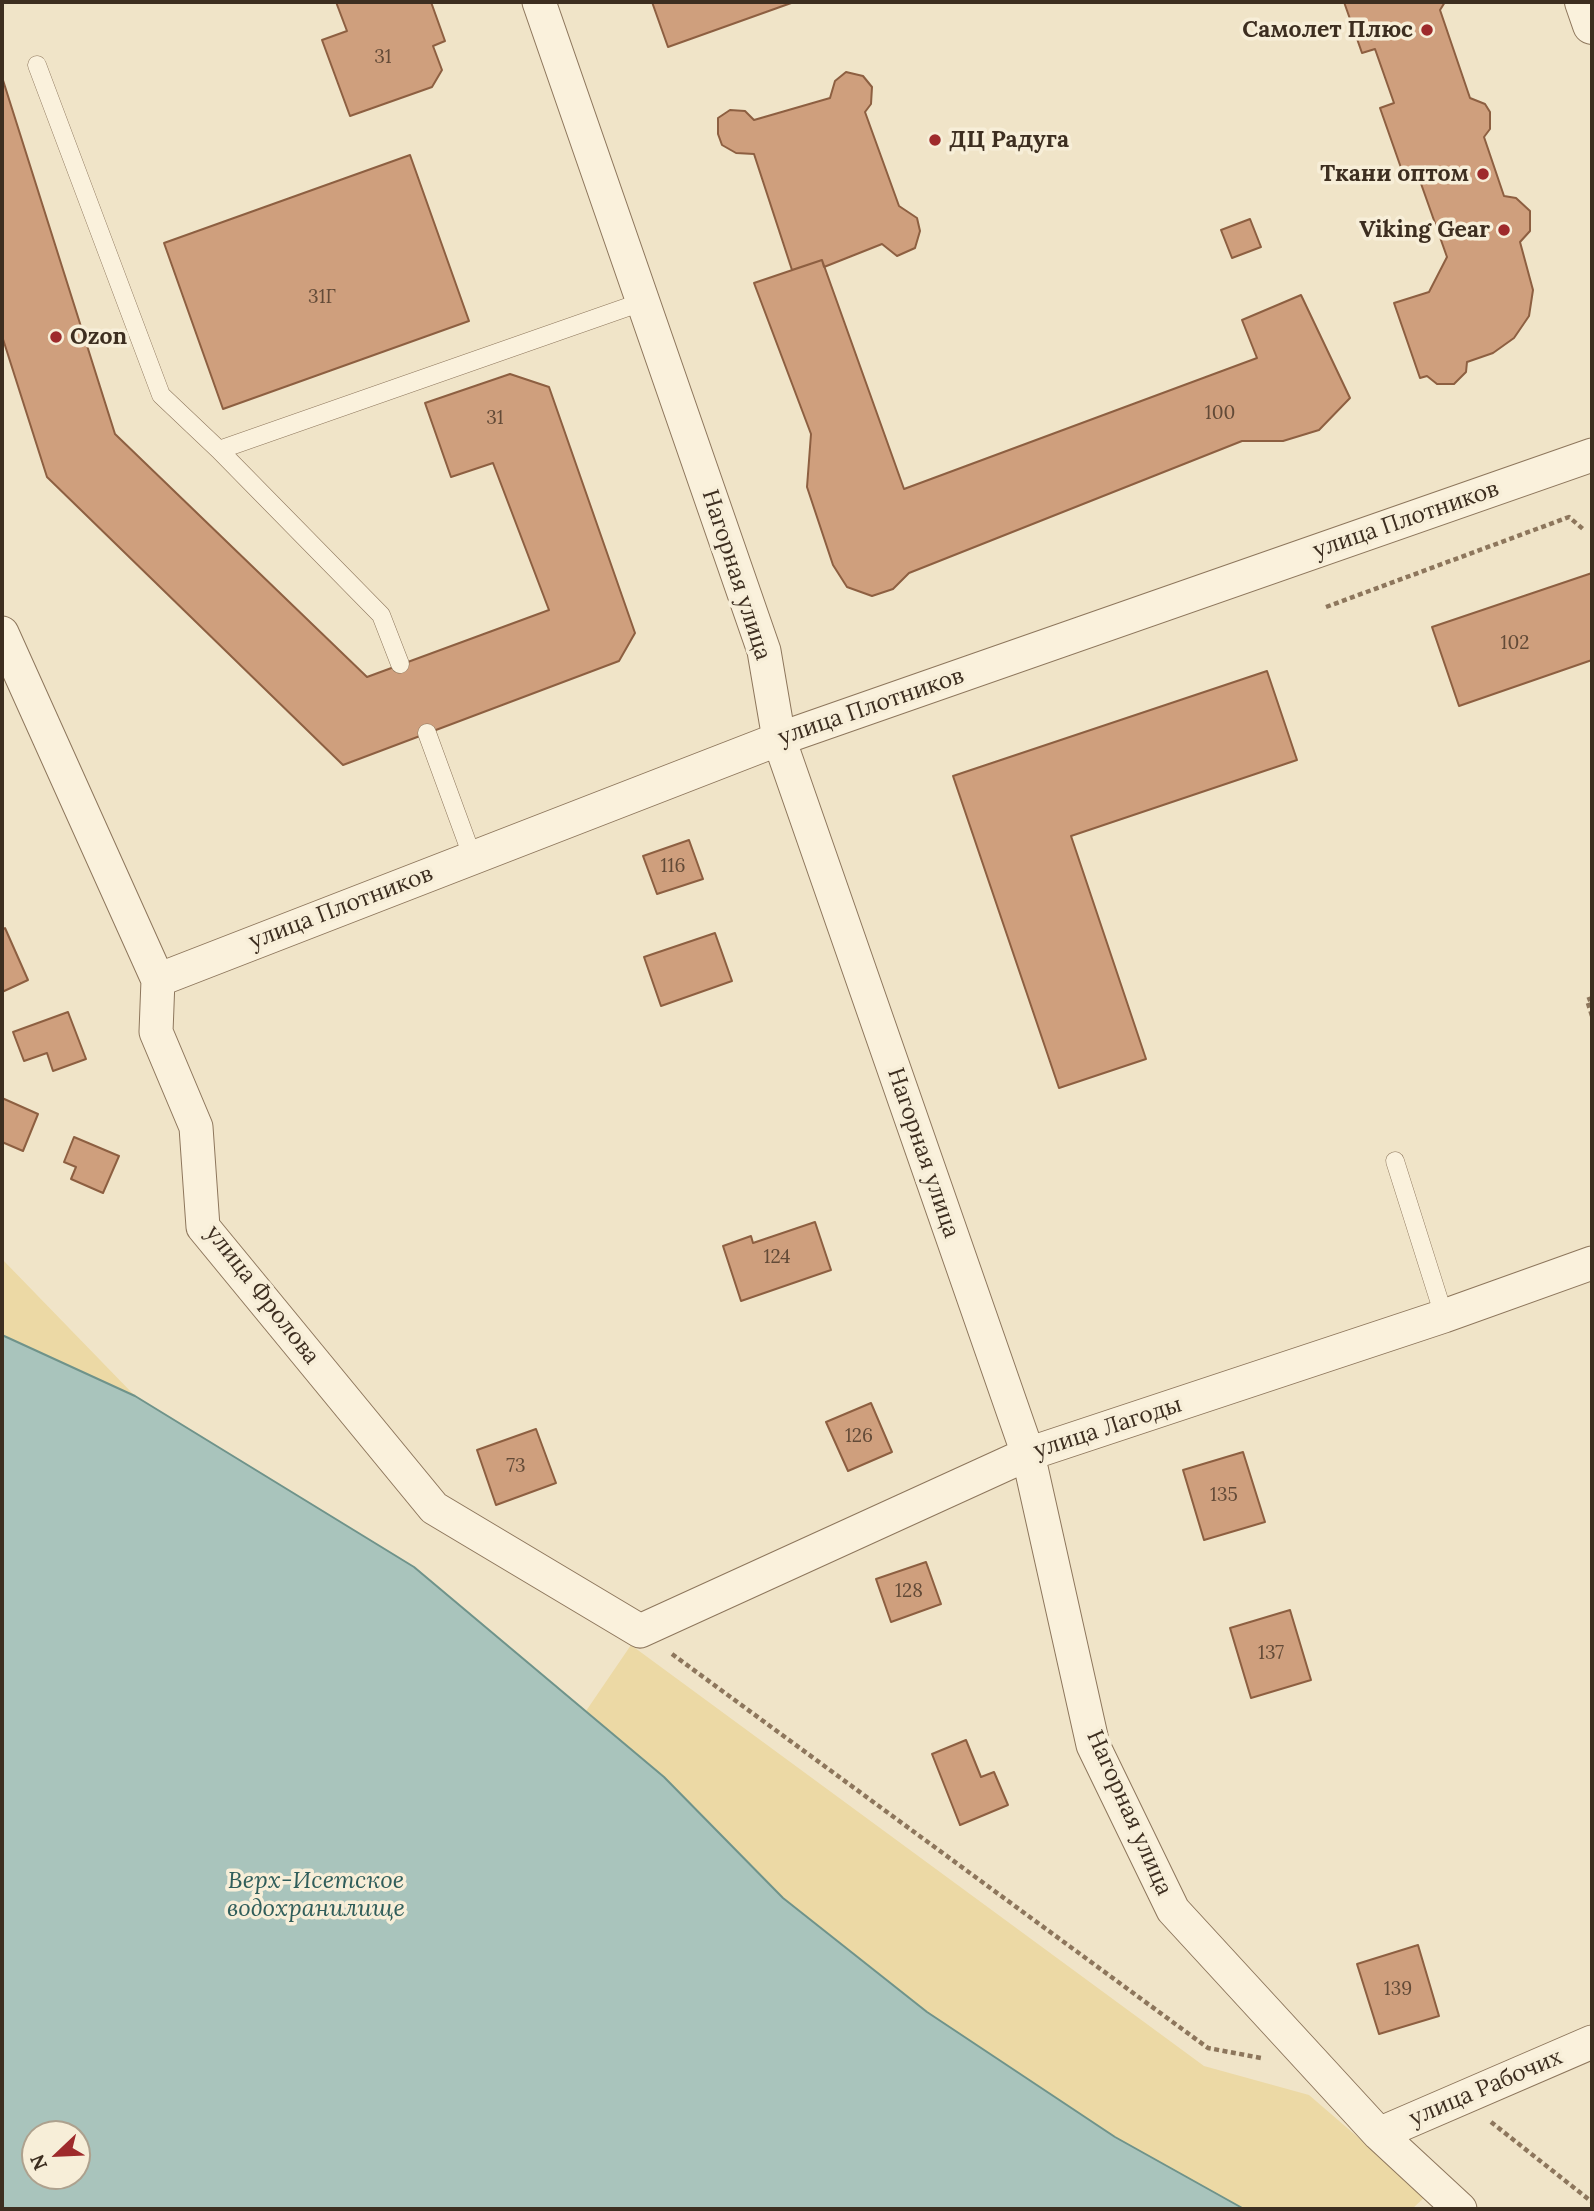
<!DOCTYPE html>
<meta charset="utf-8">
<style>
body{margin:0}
#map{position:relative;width:1594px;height:2211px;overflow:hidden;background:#f0e4c8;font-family:Lora,serif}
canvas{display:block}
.frame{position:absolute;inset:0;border:4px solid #3d2e20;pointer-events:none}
.north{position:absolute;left:21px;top:2120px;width:70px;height:70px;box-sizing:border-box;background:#f7eed8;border:2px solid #ada18e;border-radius:50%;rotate:247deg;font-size:19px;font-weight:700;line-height:28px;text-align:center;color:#3d2e20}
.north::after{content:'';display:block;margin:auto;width:24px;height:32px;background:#9e2a2b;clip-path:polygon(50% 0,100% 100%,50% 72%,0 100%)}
</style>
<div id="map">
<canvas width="1594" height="2211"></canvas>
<div class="frame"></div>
<div class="north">N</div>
</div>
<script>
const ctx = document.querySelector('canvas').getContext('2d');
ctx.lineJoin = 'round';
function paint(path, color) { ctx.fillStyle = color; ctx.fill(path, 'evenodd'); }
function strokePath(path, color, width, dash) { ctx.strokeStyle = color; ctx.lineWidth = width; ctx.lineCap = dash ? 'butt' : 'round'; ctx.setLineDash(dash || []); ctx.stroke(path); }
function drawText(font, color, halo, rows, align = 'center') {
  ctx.font = font + ' Lora,serif'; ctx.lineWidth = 7; ctx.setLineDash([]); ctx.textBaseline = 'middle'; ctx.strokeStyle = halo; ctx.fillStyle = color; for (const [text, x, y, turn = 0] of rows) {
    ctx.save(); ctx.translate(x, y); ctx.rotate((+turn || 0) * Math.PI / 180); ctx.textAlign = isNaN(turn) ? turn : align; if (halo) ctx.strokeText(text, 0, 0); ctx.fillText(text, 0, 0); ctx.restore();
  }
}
const sand = new Path2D(`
 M2 1259 135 1396 2 1335Z
 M631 1645 1204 2066 1309 2095 1426 2196 1412 2209H1244L1115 2137 927 2012 783 1898 664 1777 586 1711Z`);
const water = new Path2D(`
 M2 1335 135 1396 414 1567 664 1777 783 1898 927 2012 1115 2137 1244 2209H2ZM35 2134H77V2176H35Z`);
const building = new Path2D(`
 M336 2H431L445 41 433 46 442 70 432 87 350 116 322 40 347 31Z
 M652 2H794L668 47Z
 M1344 2H1445L1440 10 1470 98 1485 104 1490 112V129L1484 137 1504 196 1516 198 1530 211V231L1520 242 1533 290 1529 316 1514 338 1493 353 1467 362 1466 372 1454 384H1437L1427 376 1420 378 1394 303 1429 292 1447 257 1419 178 1406 182 1380 108 1394 103 1375 49 1362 53Z
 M846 72 863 76 872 87 871 104 865 112 899 206 917 218 920 231 915 248 897 256 882 244 824 267 822 260 792 270 754 154 736 153 722 145 718 134V118L730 110 745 111 754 120 830 98 835 81Z
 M2 77 115 434 367 677 549 610 493 463 451 477 425 403 510 374 549 387 635 633 619 661 343 765 47 477 2 336Z
 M410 155 469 321 223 409 164 243Z
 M1250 219 1261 247 1232 258 1221 230Z
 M822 260 904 489 1257 358 1242 320 1301 295 1350 398 1319 430 1283 441H1242L909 573 893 589 872 596 847 587 833 565 807 487 811 434 754 283Z
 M1592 573V660L1459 706 1432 627Z
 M1267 671 1297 760 1071 836 1146 1059 1059 1088 953 776Z
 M689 840 703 879 657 894 643 856Z
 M5 928 28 980 2 992V930Z
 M715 933 732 981 661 1006 644 957Z
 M68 1012 86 1059 53 1071 47 1053 24 1061 13 1032Z
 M2 1098 38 1114 23 1151 2 1142Z
 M74 1137 119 1156 103 1193 71 1179 76 1167 64 1162Z
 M815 1222 831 1270 741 1301 723 1246 751 1236 753 1243Z
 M871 1403 892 1452 848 1471 826 1422Z
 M536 1429 556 1483 496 1505 477 1450Z
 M1243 1452 1265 1522 1204 1540 1183 1470Z
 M926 1562 941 1604 891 1622 876 1579Z
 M1290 1610 1311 1680 1251 1698 1230 1628Z
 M966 1740 981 1777 994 1772 1008 1805 960 1825 932 1754Z
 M1418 1945 1439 2016 1379 2034 1357 1964Z`);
const path = new Path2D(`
 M1326 607 1569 517 1583 529
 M1592 998 1587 1000 1592 1016
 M672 1654 1208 2048 1261 2058
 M1491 2122 1592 2202`);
const service = new Path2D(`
 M37 65 161 395 219 450 642 302
 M219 450 381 615 400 664
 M427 733 472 856
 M1395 1161 1444 1316`);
const minor = new Path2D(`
 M539 2 764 651 779 739 1028 1454 1093 1745 1173 1910 1379 2134 1460 2209
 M2 633 158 980 156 1032 196 1127 203 1227 434 1508 640 1631 1028 1454 1444 1316 1592 1263
 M158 980 779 739 1592 455
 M1379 2134 1592 2042`);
const tertiary = new Path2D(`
 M1584 2 1592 25`);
const markers = [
 [1427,30,7,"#9e2a2b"],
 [935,140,7,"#9e2a2b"],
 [1483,174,7,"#9e2a2b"],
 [1504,230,7,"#9e2a2b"],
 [56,337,7,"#9e2a2b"]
];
const numberNames = [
 ["31",383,58],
 ["31Г",322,298],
 ["100",1220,414],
 ["31",495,419],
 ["102",1515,644],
 ["116",673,867],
 ["124",777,1258],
 ["126",859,1437],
 ["73",516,1467],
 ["135",1224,1496],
 ["128",909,1592],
 ["137",1271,1654],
 ["139",1398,1990]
];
const poiNames = [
 ["Самолет Плюс",1413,30],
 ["ДЦ Радуга",949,140,"left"],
 ["Ткани оптом",1469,174],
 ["Viking Gear",1490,230],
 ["Ozon",70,337,"left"]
];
const streetNames = [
 ["улица Плотников",1406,520,-19],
 ["Нагорная улица",736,575,72],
 ["улица Плотников",871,707,-19],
 ["улица Плотников",341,908,-21],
 ["Нагорная улица",923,1153,71],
 ["улица Фролова",262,1295,52],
 ["улица Лагоды",1108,1428,-18],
 ["Нагорная улица",1129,1813,66],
 ["улица Рабочих",1486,2088,-23]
];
const waterNames = [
 ["Верх-Исетское",316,1881],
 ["водохранилище",316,1909]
];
paint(sand, '#ecd9a5');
paint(water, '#a9c4bc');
strokePath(water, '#6f938a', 2);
paint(building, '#cf9f7d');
strokePath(building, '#8d5f41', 2);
strokePath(service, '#8d765c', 19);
strokePath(minor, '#8d765c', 35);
strokePath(tertiary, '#8d765c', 40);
strokePath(path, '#8d765c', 4.5, [5, 3.5]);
strokePath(service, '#faf1dc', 18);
strokePath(minor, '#faf1dc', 33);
strokePath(tertiary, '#faf1dc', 38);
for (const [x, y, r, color] of markers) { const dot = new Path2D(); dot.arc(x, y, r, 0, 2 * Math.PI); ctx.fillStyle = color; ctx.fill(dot); strokePath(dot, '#f7eed8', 2.5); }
drawText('19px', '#624a37', null, numberNames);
drawText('bold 23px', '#3d2e20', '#f7eed8', poiNames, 'right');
drawText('23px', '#3d2e20', '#f7eed8', streetNames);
drawText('italic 24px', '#2f5d5a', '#f7eed8', waterNames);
</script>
